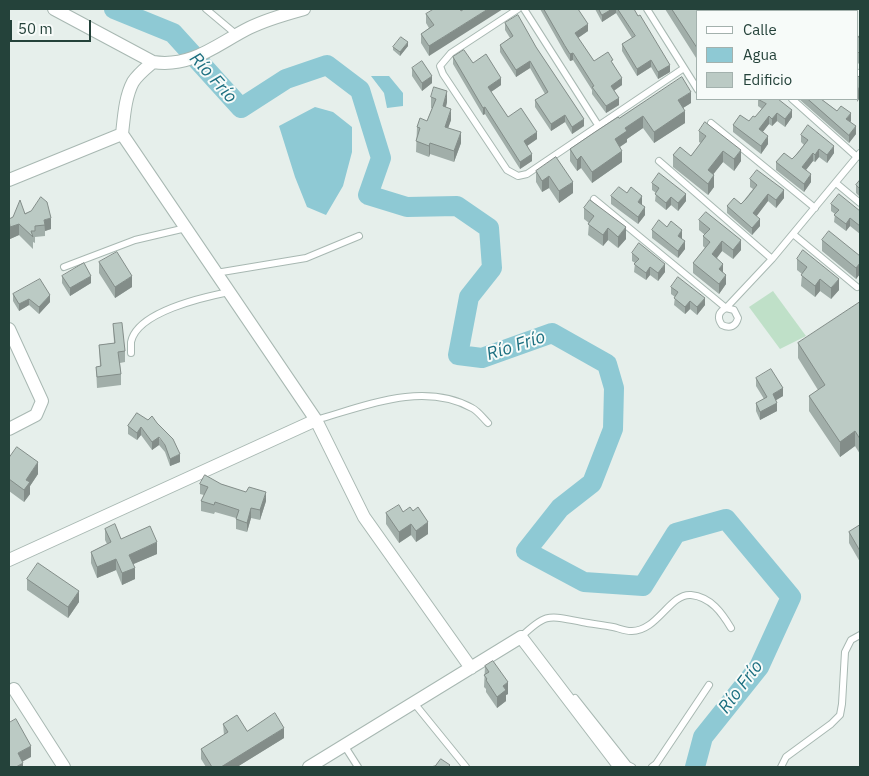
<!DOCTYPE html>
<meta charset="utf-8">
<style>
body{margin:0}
#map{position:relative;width:869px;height:776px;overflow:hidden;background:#e6efeb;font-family:"IBM Plex Sans",sans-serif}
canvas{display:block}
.frame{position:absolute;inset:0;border:10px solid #24423a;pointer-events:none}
.legend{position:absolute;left:696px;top:10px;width:162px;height:90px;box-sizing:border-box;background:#f7fbf9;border:1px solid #a3b1ad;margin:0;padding:6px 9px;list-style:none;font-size:15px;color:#24423a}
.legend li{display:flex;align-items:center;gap:10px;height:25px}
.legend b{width:25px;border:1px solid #a3b1ad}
.scale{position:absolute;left:10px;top:20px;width:81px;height:22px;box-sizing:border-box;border:2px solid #24423a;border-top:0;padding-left:6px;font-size:15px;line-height:18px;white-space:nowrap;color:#24423a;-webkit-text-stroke:4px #f7fbf9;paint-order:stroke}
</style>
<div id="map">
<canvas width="869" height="776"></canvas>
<div class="frame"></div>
<ul class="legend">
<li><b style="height:6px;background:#fff"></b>Calle</li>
<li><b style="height:14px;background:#8ec9d4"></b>Agua</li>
<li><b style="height:14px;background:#bbcac4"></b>Edificio</li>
</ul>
<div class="scale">50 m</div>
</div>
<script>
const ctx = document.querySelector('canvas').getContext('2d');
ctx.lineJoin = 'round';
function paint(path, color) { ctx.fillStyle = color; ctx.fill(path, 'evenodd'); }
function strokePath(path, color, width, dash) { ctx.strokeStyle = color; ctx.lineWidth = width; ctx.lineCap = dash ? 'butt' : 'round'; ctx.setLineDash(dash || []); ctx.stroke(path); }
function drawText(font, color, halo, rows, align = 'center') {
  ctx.font = font + ' "IBM Plex Sans",sans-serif'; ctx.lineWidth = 4; ctx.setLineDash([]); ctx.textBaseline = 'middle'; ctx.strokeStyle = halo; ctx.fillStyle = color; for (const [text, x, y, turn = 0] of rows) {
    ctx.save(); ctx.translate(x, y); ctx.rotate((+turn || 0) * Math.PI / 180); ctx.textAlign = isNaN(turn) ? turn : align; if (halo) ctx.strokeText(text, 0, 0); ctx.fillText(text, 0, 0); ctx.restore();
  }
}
const green = new Path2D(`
 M773 291 806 336 780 349 749 307Z`);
const water = new Path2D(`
 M371 76H389L403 93V106L387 108 384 93Z
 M315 107 333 112 352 127V152L343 186 326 215 307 207 295 177 279 126Z`);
const river = new Path2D(`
 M114 9 173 33 241 108 286 79 327 65 360 90 381 158 368 195 407 207 457 206 489 228 492 268 469 297 458 355 482 358 552 333 607 364 614 388 613 429 592 483 560 508 526 551 584 582 643 586 676 533 726 519 791 597 759 667 703 737 695 767`);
const service = new Path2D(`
 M206 9 237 35
 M518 9 451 53 440 66 443 74 507 170 518 176 527 174 684 68
 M524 9 598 125
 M647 9 698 90
 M758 9 759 11
 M797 11 801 9
 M858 73 860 75
 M792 99 857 157
 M711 123 815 208
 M659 161 772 259
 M836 183 860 203
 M594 199 726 308 734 310 738 318C736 326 730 329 722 325 717 318 718 312 726 308L772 259 860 153
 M793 234 857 287
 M64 267 135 240 186 228
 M216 273 306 258 359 236
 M131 353C131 350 131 345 131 342 137 312 204 297 229 292
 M316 420C365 406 423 381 472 408 478 411 483 418 488 423
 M521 637C547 612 549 616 582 622 592 624 603 625 613 627 618 628 625 631 631 631 657 632 670 593 691 595 711 597 722 613 731 628
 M575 698 628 765 632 767
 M414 703 466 767
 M344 745 358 767
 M652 767 656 764 709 685
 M781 767 786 757 831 724 840 715 842 704 845 652 851 640 860 635`);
const minor = new Path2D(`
 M54 9 153 62C192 68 217 44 249 28 267 19 286 14 304 9
 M153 62C146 68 138 74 133 82 125 97 124 117 122 134L316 420
 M9 180 122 134
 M9 329 42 401 36 415 9 429
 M9 560 316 420 364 517 471 668
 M14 689 64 767
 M309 767 521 637 620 767`);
const wall = new Path2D(`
 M460 9 429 56 421 43V34L429 28 426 23V14Z
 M540 9H578L588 31 578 38 594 61 613 63 622 85 614 90 619 105 606 113 592 94V90L573 60 570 61 565 53Z
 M595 9H634L670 72 658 79 651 67 637 76 622 51V44L632 38 616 13 602 22Z
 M665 9H704L698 11V61Z
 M505 23 584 126 572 134 565 122 551 131 535 107V100L545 94 530 68 516 77 500 52V45L510 38 505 30Z
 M858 36 860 39V65L858 63Z
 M408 46 400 56 393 50V47Z
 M453 57 473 63 501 85 491 92 508 117 537 139 527 146 532 161 520 169 485 114 483 115 453 64Z
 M412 68 432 83 422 91 412 76Z
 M431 97 447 102 446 107 451 120 448 128 461 143 454 162 430 154 429 157 416 152 417 127 427 121 432 108H431Z
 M758 99 792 117 785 127 777 121 772 126 769 124 762 132 768 144 761 154 733 132V125L749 121 755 117 762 109 758 106Z
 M799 99H821L851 121 850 122 856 134 849 143Z
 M691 103 683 108 685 123 654 143 643 128 627 139V142L620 147 622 162 592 183 581 168 577 171 570 161V149L619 118Z
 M699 131 741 161 734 171 723 162 713 174 714 187 708 195 673 167V155L691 156 701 143 699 142Z
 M801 135 834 153 827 163 819 157 815 162 813 161 806 170 811 182 804 192 776 170V162L792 159 804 145 801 142Z
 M556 157 573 193 559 203 549 188 542 192 536 182V171Z
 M750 179 784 198 776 208 768 201 756 216 760 226 752 235 727 213V206L741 204 753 189 750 187Z
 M860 180V197L856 193V185Z
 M652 183 686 201 678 211 671 205 666 210 655 201 656 193 652 190Z
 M611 196 642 204V205L645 215 638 224 611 204Z
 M831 204 860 211V234L850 226 846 231 834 222 835 214 831 211Z
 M584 208 626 239 618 248 608 240 603 246 588 235 589 223 584 219Z
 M31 211 51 229 45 231V236L35 237V243L33 242V249L19 235 10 239 9 235V219Z
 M699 220 741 250 733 259 722 251 717 258 723 272 726 284 719 294 693 273V263L705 248 703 246V236L705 235 699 230Z
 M652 230 682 238V239L685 249 678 258 652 238Z
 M822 240 860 256V274L856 279 822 251Z
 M632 253 665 272 658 281 650 275 646 280 634 272 635 263 632 261Z
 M797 259 839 290 831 299 820 291 815 297 801 286 802 274 797 270Z
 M99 262 132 287 115 298 99 273Z
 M62 276 91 283 70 296 62 283Z
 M671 287 705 305 697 315 690 309 685 314 674 305 675 297 671 294Z
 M13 294 50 302 39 314 29 305 19 311 13 301Z
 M860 302V454L855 446 840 457 809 411V396L818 390 798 358V343Z
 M113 324 125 351V362L120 363 121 374V385L97 388 96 367 100 366 99 345 114 343Z
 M756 378 783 396 776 400 777 411 760 420 756 411V403L764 399 756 386Z
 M137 413 180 462 170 466 165 452 159 445 152 450 141 435 137 440 128 434V426Z
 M9 458 38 474 30 486V494L24 502 9 491Z
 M200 484H221L266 501 260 520 251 518 247 532 236 529V518L215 512 214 514 201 511V501L204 495 200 494Z
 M403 512 428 534 416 542 411 535 399 543 386 524V513Z
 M860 525V562L849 543V532Z
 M105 529 121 539 157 554 133 564 135 579 122 585 116 570 97 578 91 563V552L107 544 105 540Z
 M27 579 79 602 68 618 27 590Z
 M485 666 508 694 506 695V701L497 708 486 692V689L484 687Z
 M223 724 247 731 284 738 237 767H206L201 759V749L224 735Z`);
const shadedWall = new Path2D(`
 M488 9H503L429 56V46Z
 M612 9H616V13L602 22V15Z
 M840 9H845V11H836Z
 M588 24V31L575 40V33Z
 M408 42V46L400 56V52Z
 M573 53V60L570 61V54Z
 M651 60V67L637 76V69Z
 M530 61V68L516 77V70Z
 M670 65V72L658 79V72Z
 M432 76V83L422 91V83Z
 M501 78V85L488 94V87Z
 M622 78V85L611 93V86Z
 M860 86V98L857 102 858 90Z
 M447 91V102L443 117V106Z
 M691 92V103L678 111V100Z
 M619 98V105L606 113V106Z
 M485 107V114L483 115V108Z
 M451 109V120L445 137V127Z
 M792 110V117L785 127V119Z
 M685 111V123L654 143V132Z
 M777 113V121L772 126V119Z
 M851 113V121L846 127V119Z
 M565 115V122L551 131V124Z
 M643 116V128L627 139V142L615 150V139L625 128Z
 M769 116V124L759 137V129Z
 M584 119V126L572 134V127Z
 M856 126V134L849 143V135Z
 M461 132V143L454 162V151Z
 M537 132V139L524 148V141Z
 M768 136V144L761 154V146Z
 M430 143V154L429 157V146Z
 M834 146V153L827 163V155Z
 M819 149V157L815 162V155Z
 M741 150V161L734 171V159Z
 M622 151V162L592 183V172Z
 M723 151V162L708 181V170Z
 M813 153V161L802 175V167Z
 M532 154V161L520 169V162Z
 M581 156V168L577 171V160Z
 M811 174V182L804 192V184Z
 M714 175V187L708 195V184Z
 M549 176V188L542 192V181Z
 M573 182V193L559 203V191Z
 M784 190V198L776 208V200Z
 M686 194V201L678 211V203Z
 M768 194V201L753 221V213Z
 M642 196V204L638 209V202Z
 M671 197V205L666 210V203Z
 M645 207V215L638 224V217Z
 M51 218V229L45 231 44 220Z
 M850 218V226L846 231V224Z
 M760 219V226L752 235V228Z
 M19 224V235L10 239V227Z
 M626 227V239L618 248V237Z
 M608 228V240L603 246V235Z
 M682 230V238L678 243V236Z
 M741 240V250L733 259V250Z
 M685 241V249L678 258V251Z
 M722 241V251L712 264V254Z
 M860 263V274L856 279V268Z
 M665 264V272L658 281V273Z
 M723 264V273L719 269Z
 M650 267V275L646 280V273Z
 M726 275V284L719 294V284Z
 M91 276V283L70 296V288Z
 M132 276V287L115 298V287Z
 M820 279V291L815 297V286Z
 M839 279V290L831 299V288Z
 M50 295V302L39 314V307Z
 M705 298V305L697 315V307Z
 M29 299V305L19 311V304Z
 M690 301V309L685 314V307Z
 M783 388V396L773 402V394Z
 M777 403V411L760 420V412Z
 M141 427V435L137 440V433Z
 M855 431V446L840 457V442Z
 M159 437V445L152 450V442Z
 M180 454V462L170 466V459Z
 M38 462V474L30 486V494L24 502V490L26 480Z
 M266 492V501L260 520V510Z
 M251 508V518L247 532V523Z
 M428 522V534L416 542V531Z
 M411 524V535L399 543V532Z
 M157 542V554L129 566V555Z
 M116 559V570L97 578V567Z
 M135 568V579L122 585V573Z
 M79 591V602L68 618V607Z
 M508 682V694L506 695V701L497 708V697L503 686Z
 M284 728V738L237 767H221Z
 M31 746V757L18 764V753Z
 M23 763V767H16Z`);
const building = new Path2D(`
 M434 9H460L461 11 464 9H488L429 46 421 34 434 25 426 14Z
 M544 9H578L588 24 575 33 594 61 608 52 613 60 611 61 622 78 611 86 619 98 606 106 592 87 594 86 573 53 570 54 565 46Z
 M599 9H612L602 15Z
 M618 9H634L638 16 640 15 670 65 658 72 651 60 637 69 622 44 635 36Z
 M672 9H704L705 11H698V49Z
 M725 9H746L748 11H726Z
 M826 9H840L836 11H827Z
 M518 15 536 47 584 119 572 127 565 115 551 124 535 100 548 92 530 61 516 70 500 45 513 36 505 23Z
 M858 36 860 39V54L858 52Z
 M401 37 408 42 400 52 393 47Z
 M464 50 473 63 486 54 501 78 488 87 508 117 521 108 537 132 524 141 532 154 520 162 485 107 483 108 453 57Z
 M422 61 432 76 422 83 412 68Z
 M858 76 860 78V86L858 90Z
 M682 77 691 92 678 100 685 111 654 132 643 116 625 128 627 131 615 139 622 151 592 172 581 156 577 160 570 149 595 132 618 117 619 118Z
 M434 87 447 91 443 106 451 109 445 127 461 132 454 151 430 143 429 146 416 141 420 128 417 127 420 118 427 121 436 99 431 97Z
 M758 99H778L792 110 785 119 777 113 772 119 769 116 759 129 768 136 761 146 733 125 740 115 749 121 753 116 755 117 766 104Z
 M808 99H821L837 111 841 106 851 113 846 119 856 126 849 135Z
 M705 122 741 150 734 159 723 151 708 170 714 175 708 184 673 155 680 147 691 156 706 136 699 131Z
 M808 125 834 146 827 155 819 149 815 155 813 153 802 167 811 174 804 184 776 162 784 153 792 159 797 154 808 140 801 135Z
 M556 157 573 182 559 191 549 176 542 181 536 171Z
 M757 170 784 190 776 200 768 194 753 213 760 219 752 228 727 206 734 198 741 204 746 199 757 185 750 179Z
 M659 173 686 194 678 203 671 197 666 203 655 194 659 188 652 183Z
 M860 180V189L856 185Z
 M619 187 627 193 631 187 642 196 638 202 645 207 638 217 611 196Z
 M839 194 860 211V226L850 218 846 224 834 215 839 210 831 204Z
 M41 197 47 202 51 218 44 220 45 225 35 226V231H31L33 237 19 224 10 227 9 219 13 217 20 200 25 214 31 211Z
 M590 200 626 227 618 237 608 228 603 235 588 224 594 216 584 208Z
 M706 212 741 240 733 250 722 241 712 254 723 264 719 269 726 275 719 284 693 263 710 242 703 236 710 229 699 220Z
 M659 220 667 227 671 221 682 230 678 236 685 241 678 251 652 230Z
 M829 231 860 256V263L856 268 822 240Z
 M639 243 665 264 658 273 650 267 646 273 634 264 639 259 632 253Z
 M803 250 839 279 831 288 820 279 815 286 801 275 807 267 797 259Z
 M117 252 132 276 115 287 99 262Z
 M84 263 91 276 70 288 62 276Z
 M678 277 705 298 697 307 690 301 685 307 674 298 678 292 671 287Z
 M40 279 50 295 39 307 29 299 19 304 13 294Z
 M860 302V439L855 431 840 442 809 396 825 385 798 343Z
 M122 323 125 351 118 352 121 374 97 377 96 367 101 366 99 345 115 343 113 324Z
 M771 369 783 388 773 394 777 403 760 412 756 403 767 397 756 378Z
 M137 413 148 420 152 416 157 423 173 439 180 454 170 459 165 445 159 437 152 442 141 427 137 433 128 426Z
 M17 447 38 462 26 480 30 482 24 490 9 479V458Z
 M205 475 221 484 246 492 249 487 266 492 260 510 251 508 247 523 236 519 239 510 215 502 214 505 201 501 208 487 200 484Z
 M399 505 403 512 410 507 413 511 418 507 428 522 416 531 411 524 399 532 386 513Z
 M115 524 121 539 150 526 157 542 129 555 135 568 122 573 116 559 97 567 91 552 111 542 105 529Z
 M860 525V551L849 532Z
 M38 563 79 591 68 607 27 579Z
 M493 661 508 682 503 686 506 690 497 697 486 680 487 679 484 675 489 672 485 666Z
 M275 713 284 728 221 767H212L201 749 228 732 223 724 237 715 247 731Z
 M16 719 31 746 18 753 23 763 16 767H10L9 764V723Z
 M441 759 450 765 448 767H430L435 766Z`);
const waterNames = [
 ["Río Frío",213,78,48],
 ["Río Frío",516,346,-18],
 ["Río Frío",741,687,-53]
];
paint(green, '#bfe0c8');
paint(water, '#8ec9d4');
strokePath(river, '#8ec9d4', 20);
strokePath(service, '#a8b8b2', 8);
strokePath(minor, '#a8b8b2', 14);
strokePath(service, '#fff', 6);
strokePath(minor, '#fff', 12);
paint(wall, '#a1aea9');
paint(shadedWall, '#838d89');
paint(building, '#bbcac4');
strokePath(building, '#838d89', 1);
drawText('italic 18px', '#1c6f80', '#f7fbf9', waterNames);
</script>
